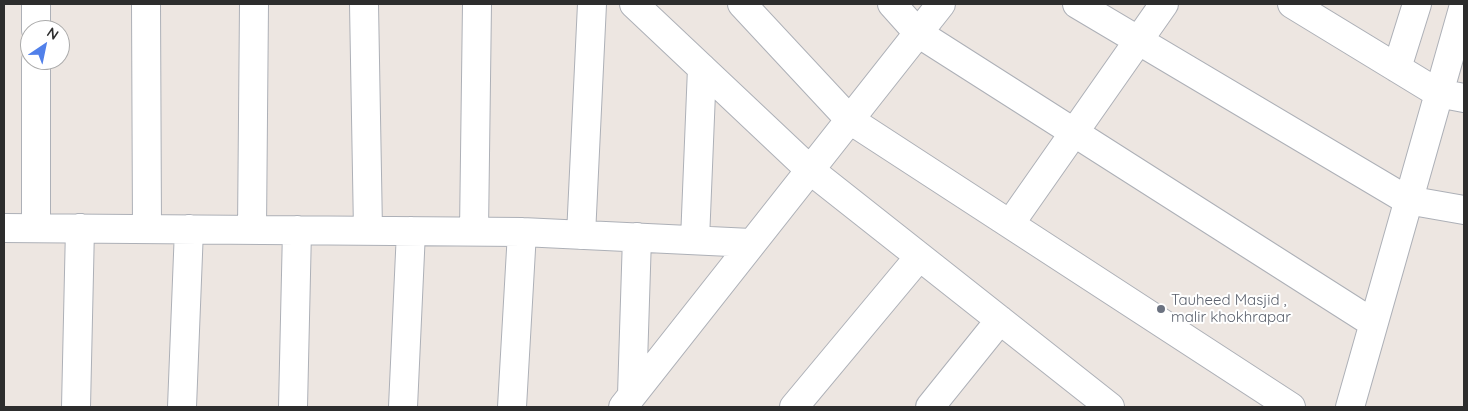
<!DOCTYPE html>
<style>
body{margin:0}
#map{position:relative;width:1468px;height:411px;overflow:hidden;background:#ede6e1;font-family:Quicksand,sans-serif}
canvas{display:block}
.frame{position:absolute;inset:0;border:5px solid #2d2d2d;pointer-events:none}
.north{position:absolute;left:20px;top:20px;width:50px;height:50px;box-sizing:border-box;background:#fff;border:1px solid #ababab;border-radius:50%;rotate:34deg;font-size:14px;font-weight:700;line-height:20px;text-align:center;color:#2d2d2d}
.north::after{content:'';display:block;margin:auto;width:18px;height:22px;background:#5180ea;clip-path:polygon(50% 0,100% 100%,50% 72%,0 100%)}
</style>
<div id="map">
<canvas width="1468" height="411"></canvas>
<div class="frame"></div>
<div class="north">N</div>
</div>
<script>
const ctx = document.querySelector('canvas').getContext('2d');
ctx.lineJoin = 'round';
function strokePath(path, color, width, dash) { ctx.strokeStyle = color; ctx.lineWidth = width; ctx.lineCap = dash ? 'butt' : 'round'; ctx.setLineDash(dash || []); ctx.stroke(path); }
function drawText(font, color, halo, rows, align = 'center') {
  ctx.font = font + ' Quicksand,sans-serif'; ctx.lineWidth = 4; ctx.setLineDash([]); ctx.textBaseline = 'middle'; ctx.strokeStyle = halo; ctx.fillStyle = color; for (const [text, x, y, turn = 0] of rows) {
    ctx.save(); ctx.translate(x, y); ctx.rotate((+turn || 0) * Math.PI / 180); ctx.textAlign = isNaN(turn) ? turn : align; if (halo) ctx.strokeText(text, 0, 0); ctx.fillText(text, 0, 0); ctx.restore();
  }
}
const minor = new Path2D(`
 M146 4 147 229
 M364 4 368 230
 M634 4 810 170 1110 407
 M742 4 850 120 1291 407
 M892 4 918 33 1373 323
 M1077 4 1407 200 1464 210
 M1292 4 1438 93 1464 98
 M36 30V4
 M1397 68 1417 4
 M1010 224 1164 4
 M4 228 522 232 751 243
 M36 228V60
 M252 229 254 4
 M474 231 477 4
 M581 235 592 4
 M695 240 702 68
 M632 395 637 237
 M76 407 80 228
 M182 407 189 229
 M293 407 297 230
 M403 407 411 231
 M512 407 522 232
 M623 407 941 4
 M794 407 919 257
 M930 407 1000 320
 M1350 407 1464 5`);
const markers = [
 [1161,309,5,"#6b7280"]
];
const worshipNames = [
 ["Tauheed Masjid ,",1171,300],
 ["malir khokhrapar",1171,317]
];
strokePath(minor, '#adb0b7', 30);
strokePath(minor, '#fff', 28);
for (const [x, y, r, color] of markers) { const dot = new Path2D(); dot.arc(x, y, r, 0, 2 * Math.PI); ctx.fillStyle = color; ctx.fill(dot); strokePath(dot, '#fff', 2); }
drawText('15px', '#5b616d', '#fff', worshipNames, 'left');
</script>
